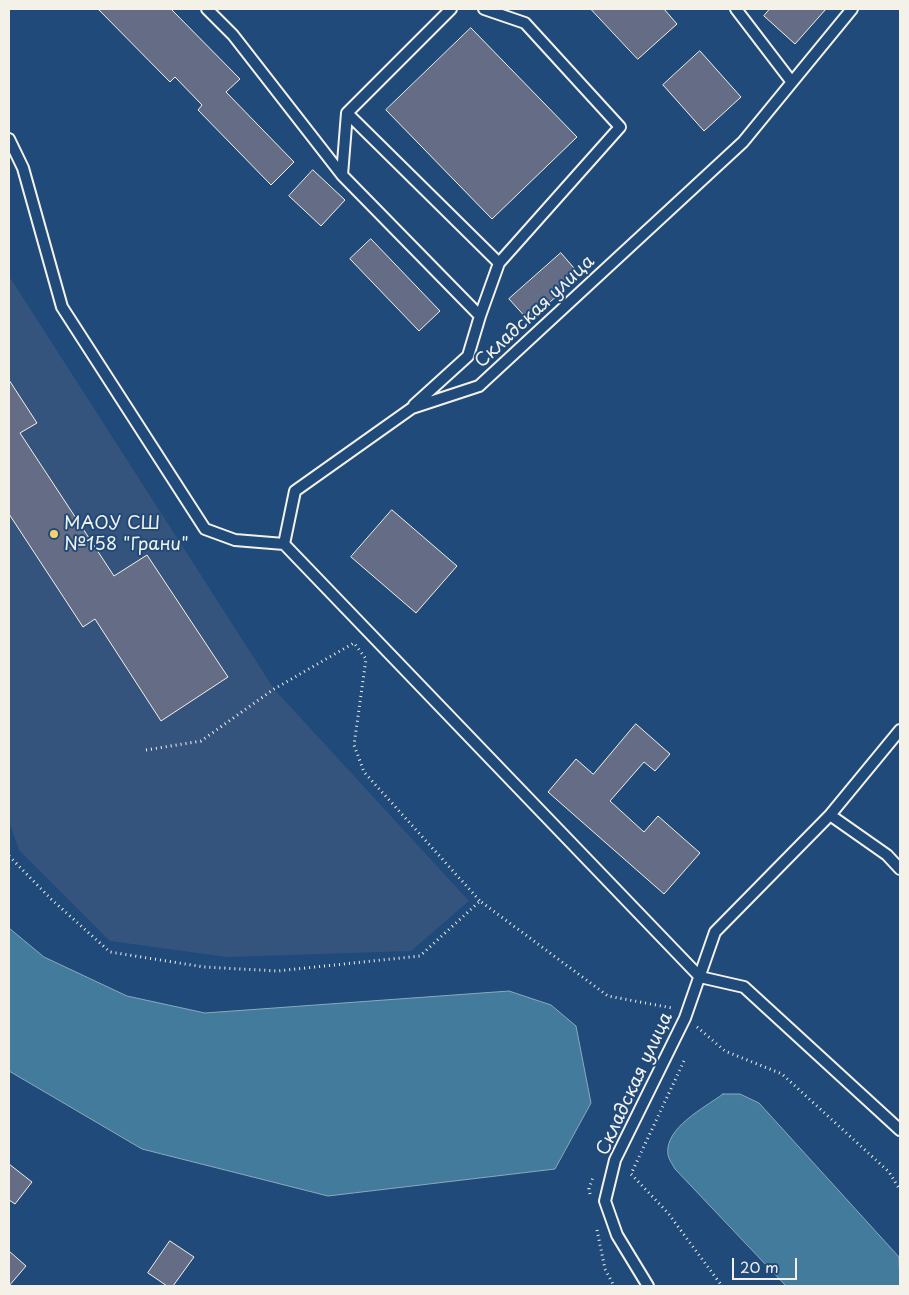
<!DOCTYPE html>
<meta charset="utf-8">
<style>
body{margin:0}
#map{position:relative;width:909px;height:1295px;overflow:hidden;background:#1f4a7a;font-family:"Playpen Sans",sans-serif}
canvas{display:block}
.frame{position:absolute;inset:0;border:10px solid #f4f1e8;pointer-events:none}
.scale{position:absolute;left:732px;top:1258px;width:65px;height:22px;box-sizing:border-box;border:2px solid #f4f1e8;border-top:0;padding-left:6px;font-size:15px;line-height:18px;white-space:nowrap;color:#f4f1e8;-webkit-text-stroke:4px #1f4a7a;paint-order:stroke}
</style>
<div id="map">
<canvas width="909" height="1295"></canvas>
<div class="frame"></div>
<div class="scale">20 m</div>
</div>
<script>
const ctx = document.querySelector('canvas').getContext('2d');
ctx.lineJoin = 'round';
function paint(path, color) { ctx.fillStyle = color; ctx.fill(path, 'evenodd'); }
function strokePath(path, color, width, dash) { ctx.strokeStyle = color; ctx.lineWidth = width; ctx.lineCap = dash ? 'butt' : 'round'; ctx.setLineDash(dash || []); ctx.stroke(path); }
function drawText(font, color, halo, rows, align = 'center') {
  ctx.font = font + ' "Playpen Sans",sans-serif'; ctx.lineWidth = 4; ctx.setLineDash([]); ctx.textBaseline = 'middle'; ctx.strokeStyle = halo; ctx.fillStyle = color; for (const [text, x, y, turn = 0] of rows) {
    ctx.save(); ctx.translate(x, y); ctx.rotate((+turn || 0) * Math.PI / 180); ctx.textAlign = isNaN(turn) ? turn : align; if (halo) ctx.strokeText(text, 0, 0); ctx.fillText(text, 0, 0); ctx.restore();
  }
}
const built = new Path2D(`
 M9 276 274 689 469 901 411 951 227 957 110 941 19 850 9 821Z`);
const water = new Path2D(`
 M9 928 44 957 127 996 205 1013 509 991 551 1005 576 1026 591 1103 555 1169 328 1196 142 1149 9 1071Z
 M723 1094H740L759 1103 899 1257 900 1286H786L675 1169C673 1165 669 1160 668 1155 664 1128 704 1108 723 1094Z`);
const building = new Path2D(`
 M100 9H171L240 79 226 92 294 162 271 185 198 110 202 105 175 77 170 82 99 10Z
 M591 9H664L677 24 638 59Z
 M770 9H826L795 44 764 16Z
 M471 28 577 137 492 219 386 110Z
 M700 51 741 97 704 131 663 85Z
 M313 170 345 200 321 226 289 196Z
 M371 239 440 311 419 331 350 259Z
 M561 253 580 275 529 321 509 299Z
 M9 380 37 423 20 433 114 576 147 555 228 677 161 721 95 619 83 627 9 514Z
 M392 510 457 566 416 613 351 557Z
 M636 724 670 754 655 771 644 762 610 801 644 832 658 816 700 853 664 894 548 792 576 759 593 774Z
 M9 1164 32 1182 15 1204 9 1200Z
 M170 1241 194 1257 173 1286H167L148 1273Z
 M9 1251 26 1266 9 1286Z`);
const path = new Path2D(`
 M146 750 201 741 274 689 354 643 366 659 354 745 364 772 480 901
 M9 856 51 899 110 952 204 967 277 971 420 956 480 901 608 996 672 1008
 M697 1027 725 1051 782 1074 889 1172 900 1190
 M684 1061 631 1174 668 1213 722 1286
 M607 1138 638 1074
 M590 1194 589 1189 593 1177
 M597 1230 605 1269 614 1286`);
const lane = new Path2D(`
 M207 9 233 35 342 175 347 113 499 263 480 316 468 356 414 405
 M484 9 525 23 620 127 499 263
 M736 9 791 81
 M347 113 451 9
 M9 139 23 168 62 307 205 529 235 540 284 544 295 491 412 408 479 386 743 142 852 9
 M342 175 480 316
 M284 544 700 977 744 987 900 1130
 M830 815 887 855 900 869
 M648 1286 617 1235 605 1201 615 1160 685 1018 715 932 830 815 900 730`);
const markers = [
 [54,534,5,"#ffd166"]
];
const streetNames = [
 ["Складская улица",535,312,-43],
 ["Складская улица",635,1084,-65]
];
const poiNames = [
 ["МАОУ СШ",64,524],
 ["№158 \"Грани\"",64,545]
];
paint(built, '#34547e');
paint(water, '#437b9c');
strokePath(water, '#8aaaba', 1);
paint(building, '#656d86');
strokePath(building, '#f4f1e8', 1);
strokePath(lane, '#f4f1e8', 14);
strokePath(path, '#f4f1e8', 3, [1, 4]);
strokePath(lane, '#1f4a7a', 10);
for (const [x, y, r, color] of markers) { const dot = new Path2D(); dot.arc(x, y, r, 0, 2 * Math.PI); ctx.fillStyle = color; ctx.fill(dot); strokePath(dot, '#1f4a7a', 2); }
drawText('18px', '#f4f1e8', '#1f4a7a', streetNames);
drawText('18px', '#f4f1e8', '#1f4a7a', poiNames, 'left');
</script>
